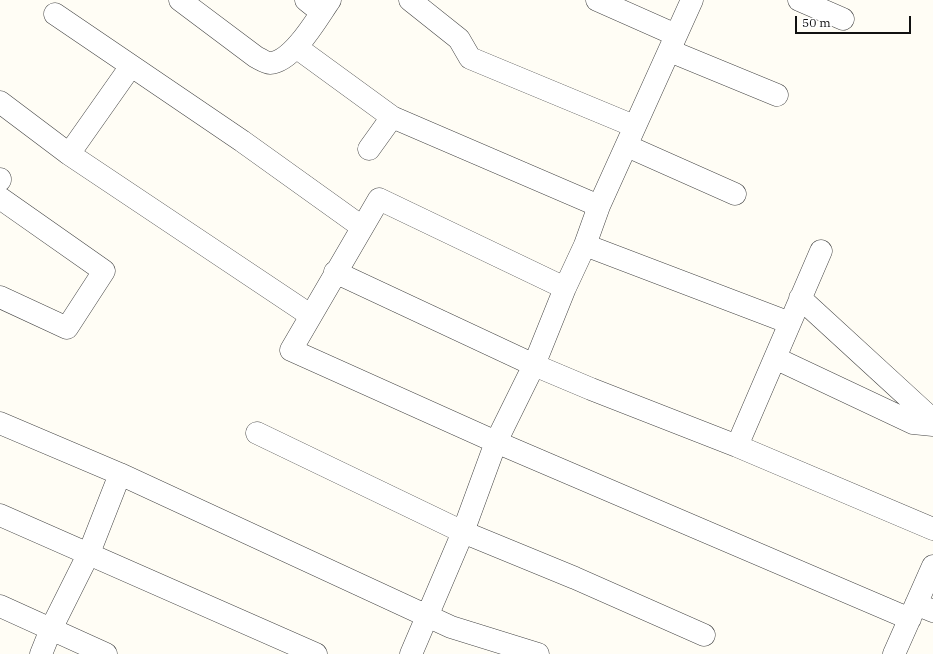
<!DOCTYPE html>
<style>
body{margin:0}
#map{position:relative;width:933px;height:654px;overflow:hidden;background:#fffdf5;font-family:"IBM Plex Serif",serif}
canvas{display:block}
.scale{position:absolute;left:795px;top:16px;width:116px;height:18px;box-sizing:border-box;border:2px solid #111;border-top:0;padding-left:5px;font-size:12px;line-height:14px;white-space:nowrap;color:#111;-webkit-text-stroke:3px #fff;paint-order:stroke}
</style>
<div id="map">
<canvas width="933" height="654"></canvas>
<div class="scale">50 m</div>
</div>
<script>
const ctx = document.querySelector('canvas').getContext('2d');
ctx.lineJoin = 'round';
function strokePath(path, color, width, dash) { ctx.strokeStyle = color; ctx.lineWidth = width; ctx.lineCap = dash ? 'butt' : 'round'; ctx.setLineDash(dash || []); ctx.stroke(path); }
const minor = new Path2D(`
 M180 0 256 57C260 59 266 63 270 63 293 62 318 17 330 0
 M306 0 321 12
 M410 0 459 39 470 58 634 126
 M597 0 676 35
 M799 0 843 19
 M55 14 242 141 362 227
 M296 47 392 117 599 206
 M670 51 777 95
 M0 102 69 154 310 315
 M627 146 735 194
 M369 149 392 117
 M69 154 131 66
 M0 179V180
 M0 198 104 271 67 328 0 297
 M585 245 790 323
 M335 272 534 365 591 389 737 446 933 529
 M565 288 379 199 291 350 496 442 910 619
 M800 298 933 420
 M775 358 913 423 933 425
 M0 423 120 474 451 627 538 654
 M257 433 463 532 575 578 704 635
 M737 446 821 251
 M0 515 316 654
 M916 604 933 611
 M0 606 106 654
 M41 654 51 629 89 553 120 474
 M411 654 463 532 496 442 534 365 565 288 585 245 599 206 692 0
 M894 654 933 566`);
strokePath(minor, '#444', 23);
strokePath(minor, '#fff', 22);
</script>
